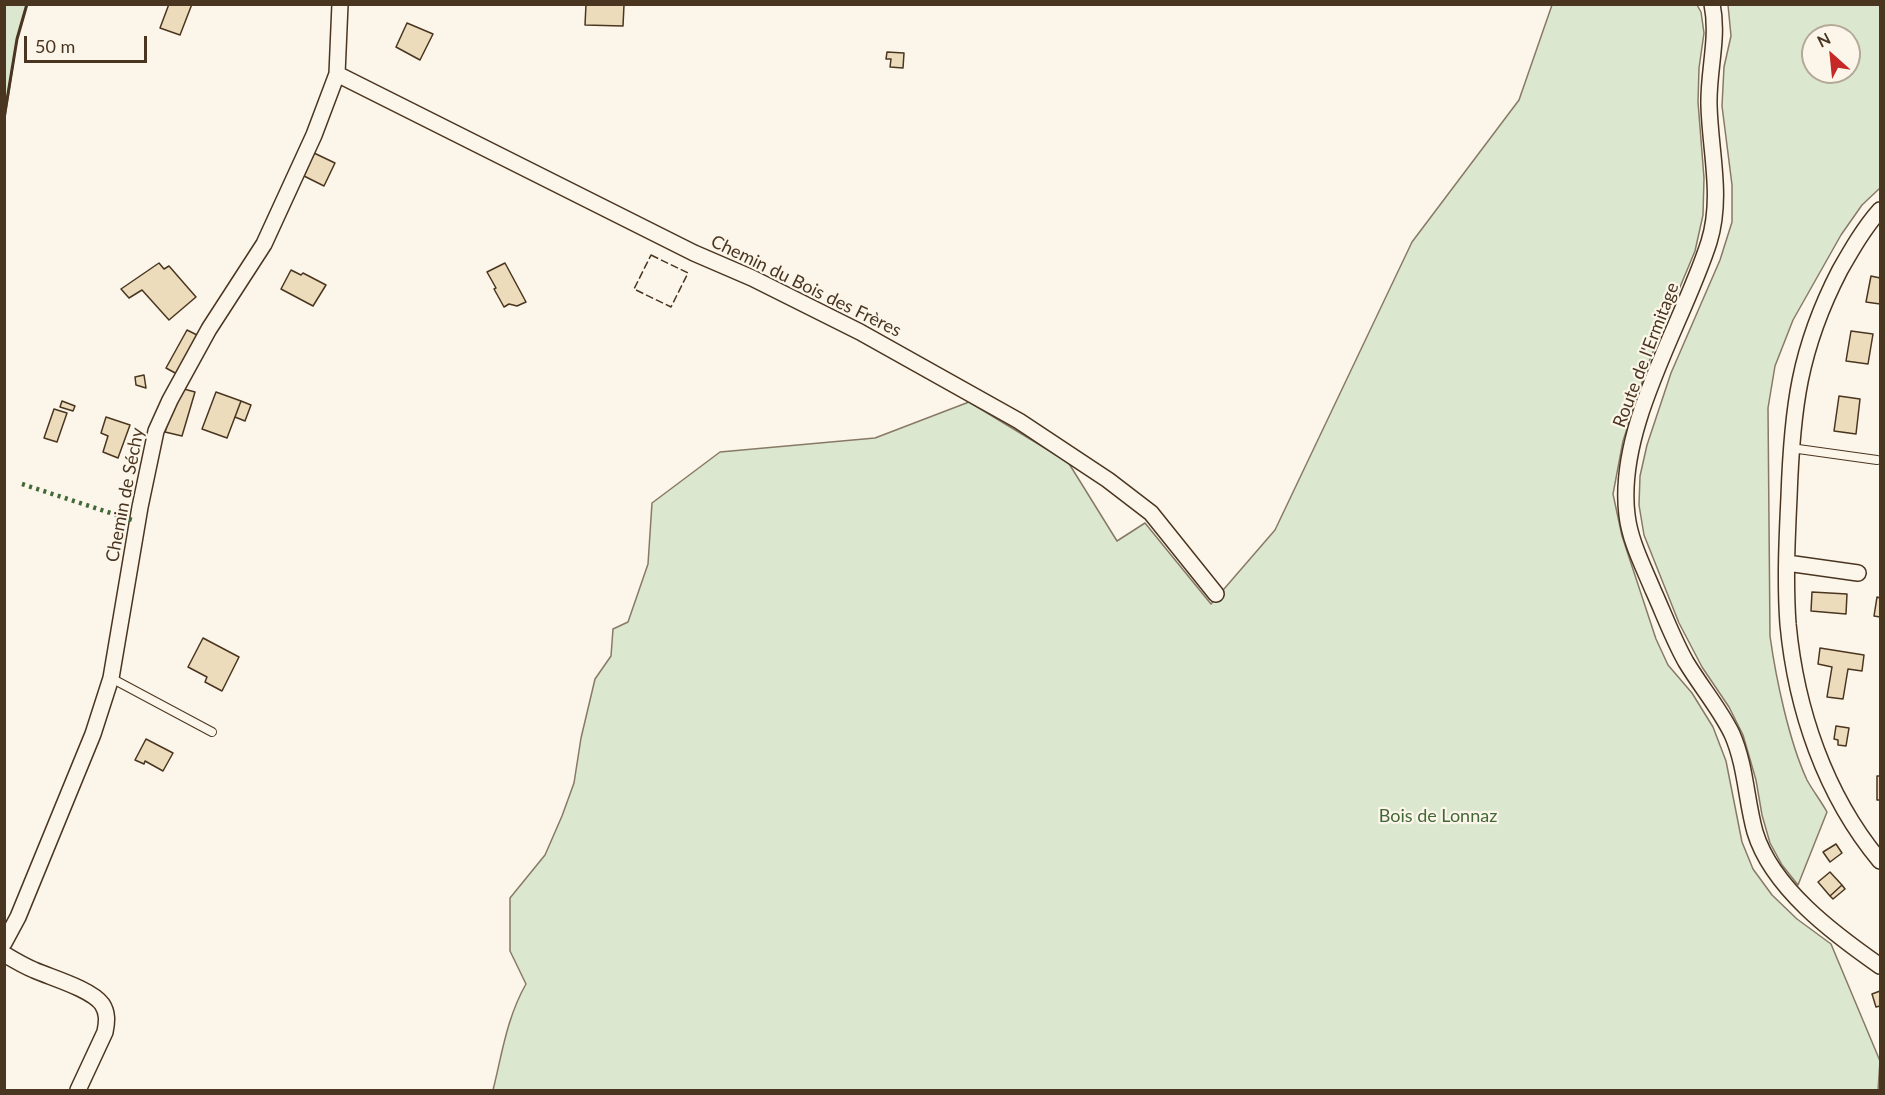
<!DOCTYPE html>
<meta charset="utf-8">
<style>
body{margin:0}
#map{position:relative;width:1885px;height:1095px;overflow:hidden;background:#fbf6e9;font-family:Lato,sans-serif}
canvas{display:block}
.frame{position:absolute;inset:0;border:6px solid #4a3520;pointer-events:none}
.north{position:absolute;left:1801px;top:24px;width:60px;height:60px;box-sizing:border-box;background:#fbf6e9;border:2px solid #b4a999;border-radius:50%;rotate:333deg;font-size:16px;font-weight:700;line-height:24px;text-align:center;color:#4a3520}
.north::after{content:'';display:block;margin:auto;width:21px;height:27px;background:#c62828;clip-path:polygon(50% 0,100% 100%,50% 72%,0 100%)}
.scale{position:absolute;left:24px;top:36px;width:123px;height:27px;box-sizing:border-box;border:3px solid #4a3520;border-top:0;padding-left:8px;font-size:18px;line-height:21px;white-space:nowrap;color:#4a3520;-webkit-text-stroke:4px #fbf6e9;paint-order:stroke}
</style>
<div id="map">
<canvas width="1885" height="1095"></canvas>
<div class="frame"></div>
<div class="north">N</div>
<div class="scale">50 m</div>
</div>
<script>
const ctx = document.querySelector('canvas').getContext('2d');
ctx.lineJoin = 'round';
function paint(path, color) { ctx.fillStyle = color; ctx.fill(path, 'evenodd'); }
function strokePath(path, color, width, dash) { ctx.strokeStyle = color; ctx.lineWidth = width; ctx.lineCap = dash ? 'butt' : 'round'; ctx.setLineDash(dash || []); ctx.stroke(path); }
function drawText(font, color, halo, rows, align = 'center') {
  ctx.font = font + ' Lato,sans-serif'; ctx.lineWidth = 4.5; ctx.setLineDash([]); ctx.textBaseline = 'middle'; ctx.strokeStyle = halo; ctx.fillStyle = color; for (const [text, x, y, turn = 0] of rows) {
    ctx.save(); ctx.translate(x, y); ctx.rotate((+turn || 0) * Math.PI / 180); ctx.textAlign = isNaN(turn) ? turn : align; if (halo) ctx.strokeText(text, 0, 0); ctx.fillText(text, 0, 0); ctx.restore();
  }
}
const green = new Path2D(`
 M5 4 27 5 17 39 5 118Z
 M1552 5H1697L1701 12 1704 33 1699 68 1698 102 1704 178 1703 215 1695 251 1648 364 1623 441 1613 494 1622 536 1656 639 1668 665 1692 693 1713 727 1726 761 1742 842 1753 869 1772 895 1797 919 1831 944 1880 1061 1878 1090H493C502 1054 507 1017 526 984L510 951V898L545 855 562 816 574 783 581 738 595 679 611 656 613 629 628 622 648 564 652 503 720 452 875 438 969 402 1068 462 1117 541 1145 523 1211 604 1275 530 1412 242 1519 100Z
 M1728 5H1880V188L1862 205 1841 235 1793 320 1775 366 1768 408 1770 636C1776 679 1789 741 1807 780 1813 791 1821 801 1827 812L1798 885 1782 865 1770 843 1762 815 1756 780 1743 735 1729 707 1702 667 1679 623 1644 535 1639 505 1640 476 1647 445 1671 373 1720 260 1732 222V185L1722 106 1724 67 1731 36ZM1813 36H1849V72H1813Z`);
const building = new Path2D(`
 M169 4H192L180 35 160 28Z
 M586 4H630L624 5 623 26 585 25Z
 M407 23 433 34 420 60 396 47Z
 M887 52 904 53 903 68 890 67 891 59H886Z
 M314 153 335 163 324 186 304 176Z
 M159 263 164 269 169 266 196 297 169 320 142 290 129 298 121 289Z
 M505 263 526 302 517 306 509 304 504 307 494 289 496 288 487 272Z
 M291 270 301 275 303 273 326 285 313 306 281 289Z
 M1871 276 1880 278V304L1866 302Z
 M187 330 199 336 177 374 166 368Z
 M1851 331 1873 334 1868 364 1846 361Z
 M144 375 146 388 136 385 135 377Z
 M184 389 195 392 182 436 165 432 173 406Z
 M216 392 241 401 227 438 202 429Z
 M1839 396 1860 399 1856 434 1834 431Z
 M62 401 75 406 73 411 60 407Z
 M241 401 251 405 245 421 235 417Z
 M54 409 67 413 57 442 44 438Z
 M106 417 130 425 118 458 103 452 108 436 101 433Z
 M1812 592 1847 594 1846 614 1811 611Z
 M1877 597 1880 598V617L1874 616Z
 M203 638 239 657 222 691 205 682 207 677 188 667Z
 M1820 648 1864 655 1862 671 1848 669 1843 699 1827 697 1832 667 1818 664Z
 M1836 726 1849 728 1846 746 1838 745V740L1834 739Z
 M146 739 173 753 163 771 145 761 144 764 135 760Z
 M1877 776H1880V800H1877Z
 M1836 844 1842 853 1830 862 1823 852Z
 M1830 872 1842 885 1830 896 1818 882Z
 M1842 885 1845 889 1833 899 1830 896Z
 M1880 991V1006L1876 1007 1872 994Z`);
const service = new Path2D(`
 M1791 448 1877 460
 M111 678 212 732`);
const minor = new Path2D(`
 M1712 4C1719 38 1708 71 1709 105 1710 151 1723 197 1709 242 1683 324 1616 427 1627 515 1630 541 1643 566 1653 590 1664 614 1673 639 1686 662 1701 687 1720 709 1732 734 1746 766 1746 800 1755 832 1772 888 1834 934 1880 966
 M337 74 694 253 752 278 860 332 1019 421 1108 480 1151 513 1216 594
 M1880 210C1864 228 1852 249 1840 270 1799 349 1792 409 1789 497 1787 539 1785 582 1788 624 1796 709 1825 795 1880 861
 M1787 563 1858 573
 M4 943 18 917 93 734 111 678 140 507 156 431 170 400 209 329 264 244 314 135 337 74 340 4
 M4 954C14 960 24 966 34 970 52 978 91 989 102 1004 108 1013 107 1022 105 1032L78 1090`);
const hedge = new Path2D(`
 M22 484 132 520`);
const fence = new Path2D(`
 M651 255 688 273 671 307 634 289Z`);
const wall = new Path2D(`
 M4 118 17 39 27 4`);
const streetNames = [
 ["Chemin du Bois des Frères",806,286,26],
 ["Route de l'Ermitage",1646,355,-69],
 ["Chemin de Séchy",125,495,-79]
];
const parkNames = [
 ["Bois de Lonnaz",1438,816]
];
paint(green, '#dce7d0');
strokePath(green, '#887966', 1.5);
paint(building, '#ecdcbc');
strokePath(building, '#4a3520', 1.5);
strokePath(service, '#4a3520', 10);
strokePath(minor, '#4a3520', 18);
strokePath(service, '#fbf6e9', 8);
strokePath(minor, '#fbf6e9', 15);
strokePath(hedge, '#436837', 4.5, [3, 4.5]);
strokePath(fence, '#4a3520', 1.5, [8, 3]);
strokePath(wall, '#4a3520', 3);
drawText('18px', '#4a3520', '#fbf6e9', streetNames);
drawText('18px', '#436837', '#fbf6e9', parkNames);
</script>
